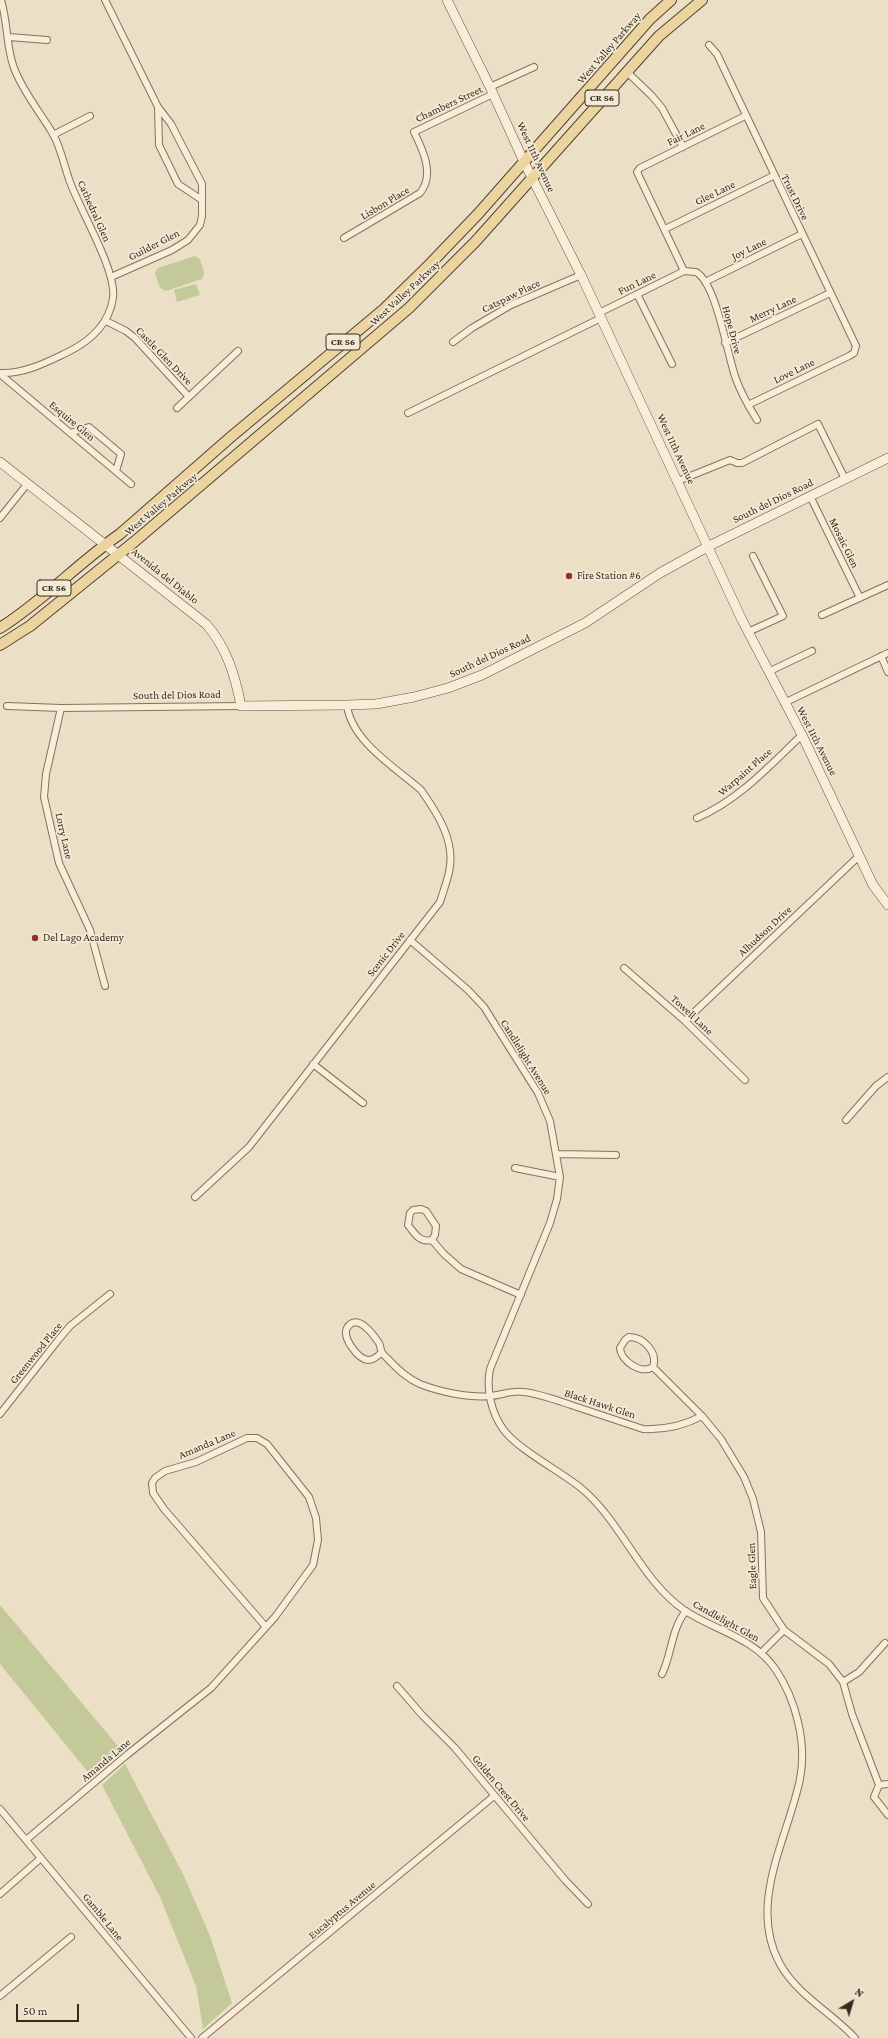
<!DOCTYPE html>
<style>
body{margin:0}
#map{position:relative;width:888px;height:2038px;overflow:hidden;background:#ebe0c6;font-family:"Crimson Pro",serif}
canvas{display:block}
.north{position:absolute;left:832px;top:1982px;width:40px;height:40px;-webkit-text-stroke:3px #f3ead5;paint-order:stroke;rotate:38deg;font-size:11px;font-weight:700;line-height:16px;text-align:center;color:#372b20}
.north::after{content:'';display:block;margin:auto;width:14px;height:18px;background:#372b20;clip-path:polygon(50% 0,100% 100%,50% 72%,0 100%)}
.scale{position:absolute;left:16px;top:2004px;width:63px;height:18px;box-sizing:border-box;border:2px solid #372b20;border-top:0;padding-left:5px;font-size:12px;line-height:14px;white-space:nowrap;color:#372b20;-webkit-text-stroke:3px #f3ead5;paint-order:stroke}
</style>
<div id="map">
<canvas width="888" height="2038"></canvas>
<div class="north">N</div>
<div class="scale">50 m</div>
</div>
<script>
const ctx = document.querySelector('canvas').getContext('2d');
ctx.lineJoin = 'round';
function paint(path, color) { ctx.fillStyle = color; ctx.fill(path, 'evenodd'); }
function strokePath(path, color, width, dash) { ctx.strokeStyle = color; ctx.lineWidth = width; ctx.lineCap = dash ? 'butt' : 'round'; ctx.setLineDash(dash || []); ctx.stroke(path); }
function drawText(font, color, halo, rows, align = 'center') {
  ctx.font = font + ' "Crimson Pro",serif'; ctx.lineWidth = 3.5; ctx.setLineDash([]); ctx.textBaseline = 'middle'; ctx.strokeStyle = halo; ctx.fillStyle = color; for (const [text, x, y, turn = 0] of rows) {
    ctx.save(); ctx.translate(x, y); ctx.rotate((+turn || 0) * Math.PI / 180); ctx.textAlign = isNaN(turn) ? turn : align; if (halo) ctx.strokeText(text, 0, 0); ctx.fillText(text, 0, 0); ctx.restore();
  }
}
const green = new Path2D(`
 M195 256 200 259 204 273 202 279 166 291 160 288 155 273 158 268Z
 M196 284 200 295 177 302 174 290Z
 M0 1605 122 1751 92 1777 0 1664Z
 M125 1764 184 1876 210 1936 232 2003 203 2029 196 1986 160 1897 102 1785Z`);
const street = new Path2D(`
 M105 0 158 107 171 124 202 184V216L200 225 188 240 172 250 111 277
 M9 37 47 40
 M709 45 717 54 856 346 854 353 849 356 748 405
 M626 71 652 96 662 108 683 147
 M490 87 534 67
 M158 107 159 145 178 184 202 200
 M745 116 640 168 637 172 684 271 696 272C717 284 727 355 736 379 741 393 749 407 757 420
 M53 135 90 116
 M665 229 773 176
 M344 238 420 193C435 175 423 150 414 132L493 94
 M705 282 802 234
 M637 294 672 364
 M599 313 684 271
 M106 321 126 331 135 338 189 397
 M453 342 472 328 511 305 581 275
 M725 343 830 293
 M0 373C24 374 45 363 66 353 89 342 109 325 113 298 117 271 80 210 70 182 64 166 61 148 53 134 40 112 23 92 14 68 6 47 8 23 1 0
 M0 374 131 484
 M177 408 238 351
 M408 413 601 318
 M70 433 89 427 121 454 116 471
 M678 481 730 460 737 463H742L818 424 845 479
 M810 496 860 598
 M0 518 28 483
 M822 615 888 585
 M748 632 783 616 753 556
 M881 656 888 672
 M768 672 812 651
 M784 703 888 653
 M7 706 61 708 241 706
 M61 708 46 774 44 797 59 863 90 930 105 986
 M697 818C739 800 769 766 802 735
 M410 940 468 990 484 1007 538 1093 550 1121 560 1177 557 1199 550 1223 490 1369C486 1389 491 1412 503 1429 517 1449 560 1471 581 1488 622 1522 640 1579 684 1610 715 1631 754 1637 776 1670 796 1700 807 1743 800 1779 788 1838 747 1904 780 1964 798 1996 831 2012 855 2038
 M624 968 685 1021 745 1080
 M685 1021 859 856
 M313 1064 363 1103
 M846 1120 876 1086 888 1077
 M557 1154 616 1155
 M515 1168 560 1177
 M195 1197 249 1147 440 902C443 892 447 882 449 872 456 842 438 814 421 790 396 768 351 741 347 705
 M421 1209 426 1211 436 1226 435 1235 432 1240C420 1243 415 1234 408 1225L410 1213 413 1210Z
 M432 1240 444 1254 461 1269 521 1295
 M629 1337C644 1337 658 1353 653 1367 641 1375 621 1361 620 1348L625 1340Z
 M381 1353C378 1356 374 1360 368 1360 358 1359 342 1338 347 1328 357 1312 373 1334 379 1343 381 1346 380 1351 383 1354 394 1365 404 1377 420 1384 440 1392 469 1398 491 1396 501 1395 514 1390 524 1392 540 1394 556 1400 571 1405 595 1413 619 1421 643 1429 664 1430 683 1426 702 1416
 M653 1367 702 1416 721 1439 744 1477 753 1499 761 1532 763 1598 784 1630 829 1664 843 1682 852 1714 879 1785
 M0 1414 59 1339 70 1326 110 1294
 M761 1653 784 1630
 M662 1674C672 1654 671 1629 686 1611
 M843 1682 859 1672 885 1643
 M397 1686 422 1715 455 1748 565 1880 588 1904
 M888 1784 879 1785 874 1797 888 1815
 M0 1809 191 2038
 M26 1840 128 1754 211 1688 275 1617 313 1565 318 1540 316 1518 309 1497 267 1444 257 1438H247L196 1462 165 1471 155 1478 152 1483 153 1493 164 1509 266 1627
 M0 1894 41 1858
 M0 1996 71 1937
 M202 2038 494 1796`);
const secondary = new Path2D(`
 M447 0 490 87 524 162 581 275 742 620 802 735 873 885 888 905
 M0 462 206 624C227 648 235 675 241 706L347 705 376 704 414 697 448 688 482 675 585 623 660 573 709 546 888 458`);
const primary = new Path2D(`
 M0 628C43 601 78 563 120 534L232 436 384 309 430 264 478 214 650 19 671 0
 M0 645 30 626 134 542 409 308 475 242 659 36 702 0`);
const markers = [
 [569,576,4,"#913132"],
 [35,938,4,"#913132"]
];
const shields = [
 [602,98,34],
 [343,342,34],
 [54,588,34]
];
const shieldNames = [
 ["CR S6",602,98],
 ["CR S6",343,342],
 ["CR S6",54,588]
];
const streetNames = [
 ["West Valley Parkway",609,48,-49],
 ["Chambers Street",449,104,-25],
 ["Fair Lane",686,134,-26],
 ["West 11th Avenue",536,157,65],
 ["Glee Lane",715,193,-26],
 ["Trust Drive",795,197,64],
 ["Lisbon Place",385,203,-31],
 ["Cathedral Glen",94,211,66],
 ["Guilder Glen",154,245,-27],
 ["Joy Lane",749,249,-26],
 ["Fun Lane",637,283,-26],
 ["West Valley Parkway",405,293,-43],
 ["Catspaw Place",511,296,-26],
 ["Merry Lane",773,309,-25],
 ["Hope Drive",732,330,75],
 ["Castle Glen Drive",164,356,46],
 ["Love Lane",794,371,-26],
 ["Esquire Glen",72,421,40],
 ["West 11th Avenue",676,449,65],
 ["South del Dios Road",773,501,-26],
 ["West Valley Parkway",161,504,-40],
 ["Mosaic Glen",844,543,64],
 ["Avenida del Diablo",165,576,39],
 ["South del Dios Road",490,656,-25],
 ["South del Dios Road",177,695,-1],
 ["West 11th Avenue",817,741,63],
 ["Warpaint Place",745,772,-41],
 ["Lorry Lane",64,836,77],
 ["Alhudson Drive",765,931,-43],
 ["Scenic Drive",386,954,-52],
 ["Towell Lane",692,1015,43],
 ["Candlelight Avenue",526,1057,58],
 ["Greenwood Place",36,1353,-51],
 ["Black Hawk Glen",600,1404,18],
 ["Amanda Lane",207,1444,-23],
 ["Eagle Glen",752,1566,-92],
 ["Candlelight Glen",726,1621,29],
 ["Amanda Lane",106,1760,-40],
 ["Golden Crest Drive",501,1788,50],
 ["Eucalyptus Avenue",342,1910,-40],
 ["Gamble Lane",103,1917,51]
];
const poiNames = [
 ["Fire Station #6",577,576],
 ["Del Lago Academy",43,938]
];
paint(green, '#c4c99a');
strokePath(street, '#85725d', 8);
strokePath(secondary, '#675340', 10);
strokePath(primary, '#544131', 12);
strokePath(street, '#f7edd8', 6);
strokePath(secondary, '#f7edd8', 9);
strokePath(primary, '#ecd4a0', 10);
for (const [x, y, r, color] of markers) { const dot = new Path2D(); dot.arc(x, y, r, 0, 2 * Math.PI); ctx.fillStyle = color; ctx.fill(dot); strokePath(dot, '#f3ead5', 1.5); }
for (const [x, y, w] of shields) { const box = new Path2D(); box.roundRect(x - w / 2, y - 8, w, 16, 3); ctx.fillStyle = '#f3ead5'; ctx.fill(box); strokePath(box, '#372b20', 1); }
drawText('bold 10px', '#372b20', null, shieldNames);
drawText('11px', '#372b20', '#f3ead5', streetNames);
drawText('11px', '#372b20', '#f3ead5', poiNames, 'left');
</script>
